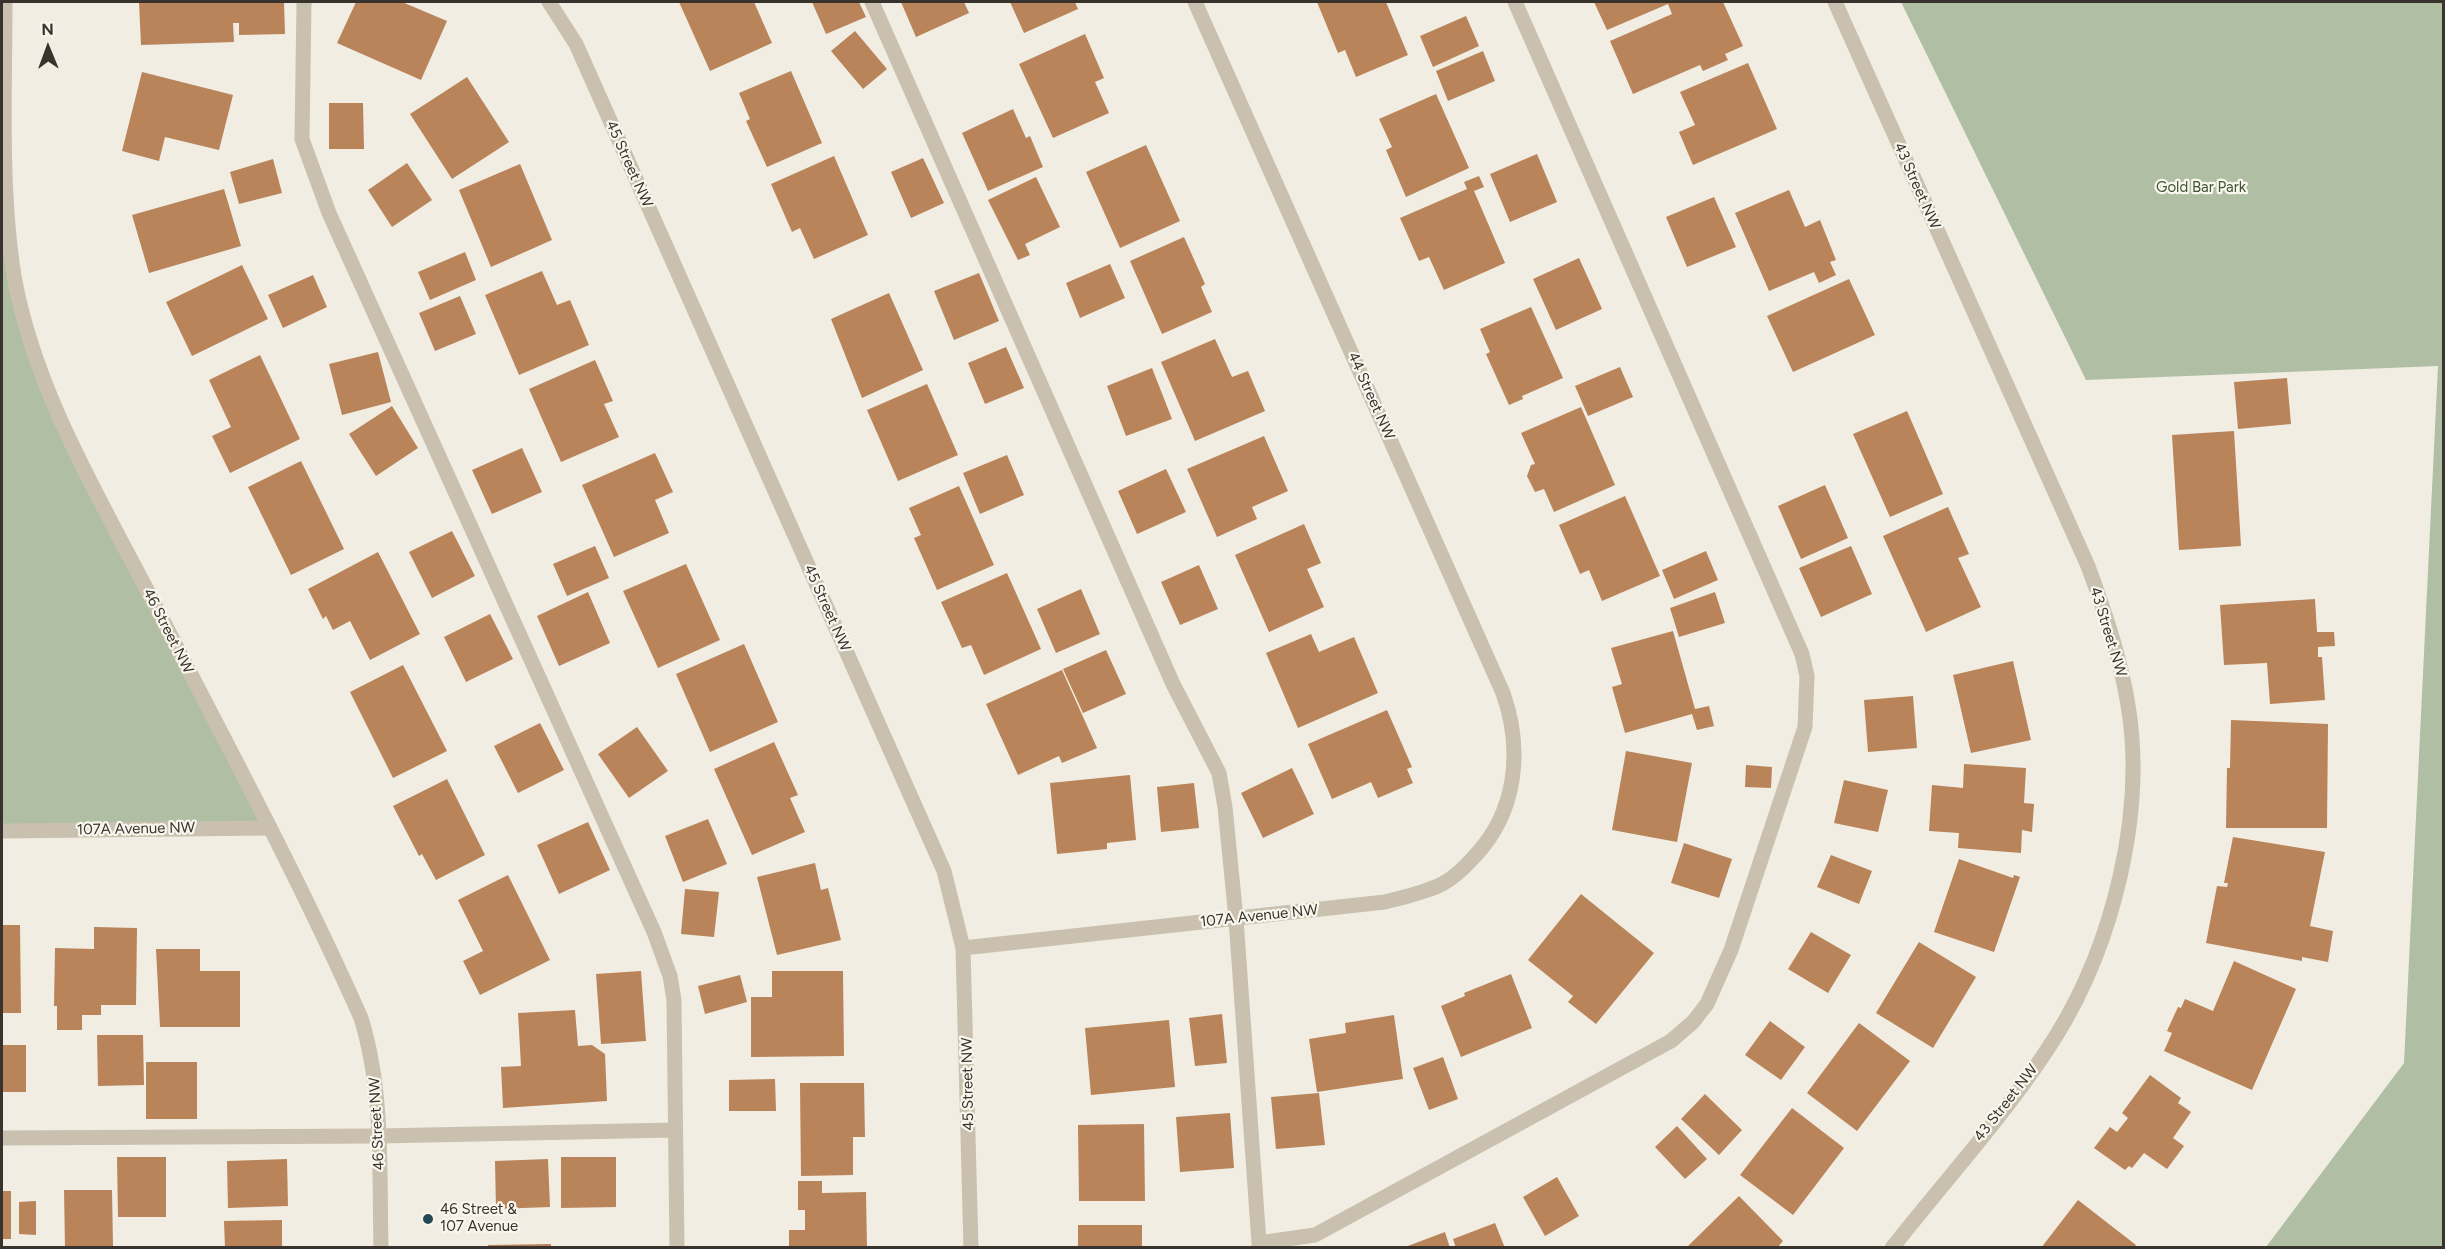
<!DOCTYPE html>
<style>
body{margin:0}
#map{position:relative;width:2445px;height:1249px;overflow:hidden;background:#f1ede2;font-family:Figtree,sans-serif}
canvas{display:block}
.frame{position:absolute;inset:0;border:3px solid #38332c;pointer-events:none}
.north{position:absolute;left:18px;top:18px;width:60px;height:60px;-webkit-text-stroke:4px #f9f6ee;paint-order:stroke;rotate:359deg;font-size:16px;font-weight:700;line-height:24px;text-align:center;color:#38332c}
.north::after{content:'';display:block;margin:auto;width:21px;height:27px;background:#38332c;clip-path:polygon(50% 0,100% 100%,50% 72%,0 100%)}
</style>
<div id="map">
<canvas width="2445" height="1249"></canvas>
<div class="frame"></div>
<div class="north">N</div>
</div>
<script>
const ctx = document.querySelector('canvas').getContext('2d');
ctx.lineJoin = 'round';
function paint(path, color) { ctx.fillStyle = color; ctx.fill(path, 'evenodd'); }
function strokePath(path, color, width, dash) { ctx.strokeStyle = color; ctx.lineWidth = width; ctx.lineCap = dash ? 'butt' : 'round'; ctx.setLineDash(dash || []); ctx.stroke(path); }
function drawText(font, color, halo, rows, align = 'center') {
  ctx.font = font + ' Figtree,sans-serif'; ctx.lineWidth = 4.5; ctx.setLineDash([]); ctx.textBaseline = 'middle'; ctx.strokeStyle = halo; ctx.fillStyle = color; for (const [text, x, y, turn = 0] of rows) {
    ctx.save(); ctx.translate(x, y); ctx.rotate((+turn || 0) * Math.PI / 180); ctx.textAlign = isNaN(turn) ? turn : align; if (halo) ctx.strokeText(text, 0, 0); ctx.fillText(text, 0, 0); ctx.restore();
  }
}
const green = new Path2D(`
 M2 2 8 229 50 396 270 828 2 831Z
 M1901 2H2443V1247H2266L2404 1063 2438 366 2086 380Z`);
const building = new Path2D(`
 M139 2H284L285 34 239 35V23H233L234 42 141 45Z
 M356 2H402L447 21 421 80 337 43Z
 M679 2H754L772 43 710 71Z
 M812 2H859L866 17 826 34Z
 M901 2H964L969 13 916 37Z
 M1010 2H1075L1078 9 1024 33Z
 M1317 2H1386L1408 55 1356 77 1345 50 1338 53Z
 M1594 2H1723L1743 46 1725 54 1728 60 1703 71 1700 65 1633 94 1610 41 1672 14 1668 4 1607 30Z
 M1466 16 1479 46 1433 67 1420 36Z
 M855 31 887 69 863 89 831 51Z
 M1085 34 1104 78 1095 82 1109 113 1053 138 1019 64Z
 M1483 51 1495 81 1448 101 1436 71Z
 M1748 63 1777 129 1693 165 1679 132 1695 125 1680 92Z
 M791 71 822 143 767 167 746 121 750 119 739 93Z
 M142 72 233 95 219 150 165 137 159 161 122 151Z
 M467 77 509 142 452 179 410 114Z
 M1436 94 1469 168 1406 197 1386 150 1392 147 1379 119Z
 M329 103H363L364 149H329Z
 M1013 109 1026 138 1030 136 1043 167 988 191 962 133Z
 M1146 145 1180 221 1120 248 1086 172Z
 M1537 154 1557 202 1510 222 1490 174Z
 M834 156 868 235 814 259 800 228 792 232 771 184Z
 M923 158 944 203 911 218 891 172Z
 M273 159 282 193 239 204 230 172Z
 M407 163 432 200 392 227 368 190Z
 M520 164 552 240 491 267 459 190Z
 M1479 176 1484 187 1474 191 1505 263 1444 290 1429 257 1419 261 1400 218 1467 189 1464 182Z
 M1036 177 1060 227 1025 244 1030 255 1018 260 988 200Z
 M224 189 241 246 149 273 132 215Z
 M1789 190 1805 227 1820 220 1836 260 1830 262 1836 275 1819 283 1814 272 1769 291 1735 213Z
 M1714 197 1736 247 1687 267 1666 217Z
 M1184 237 1205 284 1201 287 1212 312 1162 334 1130 261Z
 M465 252 476 280 430 300 418 272Z
 M1579 258 1602 309 1556 330 1533 279Z
 M1110 264 1125 298 1080 318 1066 283Z
 M242 265 268 319 192 356 166 302Z
 M542 271 557 305 570 300 589 345 519 375 485 295Z
 M979 273 999 321 954 340 934 291Z
 M313 275 327 307 283 328 268 295Z
 M1849 279 1875 335 1793 372 1767 316Z
 M889 293 923 370 862 398 831 319Z
 M460 296 476 334 435 351 419 313Z
 M1531 307 1563 378 1522 396 1523 399 1509 405 1486 354 1490 352 1480 329Z
 M1215 339 1232 377 1248 371 1265 411 1195 441 1161 362Z
 M1006 347 1024 388 985 404 968 363Z
 M378 352 391 402 342 415 329 364Z
 M260 355 300 439 230 473 212 436 231 427 209 380Z
 M595 360 613 401 604 404 619 437 561 462 529 389Z
 M1620 367 1633 397 1588 416 1575 386Z
 M1152 368 1172 419 1126 436 1107 386Z
 M2287 378 2291 424 2238 429 2234 382Z
 M927 384 958 455 898 481 867 410Z
 M392 406 418 448 376 476 349 434Z
 M1581 407 1615 485 1554 512 1544 489 1535 492 1527 476 1531 465 1535 464 1521 433Z
 M1907 411 1943 494 1890 517 1853 434Z
 M2234 431 2241 546 2179 550 2172 435Z
 M1264 436 1288 491 1252 507 1257 519 1217 537 1187 469Z
 M522 448 542 492 492 514 472 470Z
 M655 453 673 492 655 500 669 533 614 557 582 485Z
 M1007 455 1024 495 980 514 963 473Z
 M301 461 344 549 291 575 248 487Z
 M1166 469 1186 512 1137 534 1118 491Z
 M1825 485 1848 538 1801 559 1778 506Z
 M959 486 994 565 937 590 914 538 921 535 909 508Z
 M1625 496 1660 576 1602 601 1589 570 1580 574 1559 525Z
 M1948 507 1969 554 1958 558 1981 607 1926 632 1883 536Z
 M1304 524 1321 563 1307 569 1324 607 1269 632 1235 555Z
 M452 531 475 576 432 598 409 552Z
 M595 546 609 578 567 596 553 564Z
 M1851 546 1872 594 1821 617 1799 568Z
 M1706 551 1718 580 1674 599 1662 570Z
 M378 552 420 634 370 660 350 621 333 630 326 616 323 619 308 589Z
 M686 564 720 640 658 668 623 591Z
 M1199 565 1218 609 1180 625 1161 582Z
 M1007 573 1041 649 984 675 971 645 962 648 941 602Z
 M1081 589 1100 634 1056 653 1037 609Z
 M588 592 610 643 559 666 537 616Z
 M1715 592 1725 623 1679 637 1670 608Z
 M2315 599 2317 632H2334L2335 646 2318 647V657H2322L2325 700 2270 704 2267 663 2224 665 2220 605Z
 M490 614 513 659 466 682 444 637Z
 M1673 631 1695 709 1709 706 1714 726 1697 730 1692 714 1625 733 1612 687 1622 684 1611 648Z
 M1311 634 1319 652 1354 637 1378 693 1298 728 1266 653Z
 M744 644 778 722 710 752 676 674Z
 M1106 650 1126 694 1083 713 1063 669Z
 M2013 661 2031 740 1971 753 1953 675Z
 M403 665 447 751 393 778 350 692Z
 M1062 670 1097 748 1062 763 1059 756 1018 775 986 704Z
 M1913 696 1917 748 1868 752 1864 700Z
 M1387 710 1412 767 1407 769 1413 783 1378 798 1371 782 1332 799 1308 744Z
 M2231 720 2328 724 2327 828H2226L2227 768H2230Z
 M540 723 564 770 518 793 494 746Z
 M637 727 668 771 629 798 598 754Z
 M774 742 798 795 790 798 805 832 752 855 714 769Z
 M1626 751 1692 763 1677 842 1612 830Z
 M1964 764 2026 768 2024 803 2034 804 2032 832 2022 830 2021 853 1958 848 1959 833 1929 831 1932 785 1963 788Z
 M1746 765 1772 767 1771 788 1745 787Z
 M1292 768 1314 814 1263 838 1241 793Z
 M1130 775 1136 840 1107 843V849L1057 854 1050 783Z
 M447 779 485 855 436 880 422 854 419 856 393 806Z
 M1844 780 1888 790 1878 832 1834 823Z
 M1194 783 1199 828 1161 832 1157 787Z
 M708 819 727 864 683 882 665 836Z
 M588 822 610 870 559 894 537 845Z
 M2233 837 2325 852 2310 926 2333 931 2328 962 2302 957V961L2206 943 2217 886 2227 887 2228 883H2224Z
 M1684 843 1732 859 1719 898 1671 883Z
 M1831 855 1872 871 1859 904 1817 887Z
 M1959 859 2013 878 2014 875 2020 877 1994 952 1934 932Z
 M815 863 821 890 828 888 841 940 777 955 757 877Z
 M508 875 550 960 480 995 463 961 483 951 458 900Z
 M685 889 719 892 714 937 681 934Z
 M1581 894 1654 953 1596 1024 1568 1002 1573 996 1528 960Z
 M2 925H20L21 1013H2Z
 M94 927 137 928 136 1005H101V1015H82V1030H57V1006H54L55 948 94 949Z
 M1811 932 1851 955 1828 993 1788 969Z
 M1919 942 1976 977 1933 1048 1876 1013Z
 M156 949H200V971H240V1027H160Z
 M2234 961 2296 989 2252 1090 2164 1051 2172 1033 2167 1031 2178 1007 2181 1008 2185 999 2213 1011Z
 M641 971 646 1041 601 1044 596 974Z
 M772 971H843L844 1056 751 1057V997H772Z
 M1511 974 1532 1028 1461 1057 1441 1006 1465 996 1464 993Z
 M740 975 747 1002 705 1014 698 986Z
 M575 1010 578 1046 592 1045 605 1054 607 1101 503 1108 501 1067 521 1066 518 1013Z
 M1222 1014 1227 1063 1195 1066 1189 1018Z
 M1394 1015 1403 1079 1317 1092 1309 1039 1346 1033 1345 1023Z
 M1169 1020 1175 1087 1091 1095 1085 1028Z
 M1770 1021 1805 1047 1781 1080 1745 1055Z
 M1859 1023 1910 1061 1857 1131 1807 1093Z
 M97 1035H143L144 1085 98 1086Z
 M2 1045H26V1092H2Z
 M1443 1057 1458 1099 1429 1110 1413 1068Z
 M146 1062H197V1119H146Z
 M2150 1075 2181 1098 2178 1103 2191 1112 2173 1138 2184 1146 2167 1169 2144 1153 2132 1168 2129 1166 2125 1170 2094 1148 2110 1127 2117 1132 2128 1118 2122 1113Z
 M775 1079 776 1111H729V1080Z
 M800 1083H864L865 1137H853V1175L801 1176Z
 M1319 1093 1325 1145 1276 1149 1271 1097Z
 M1705 1094 1742 1130 1719 1155 1681 1119Z
 M1792 1108 1844 1148 1793 1215 1740 1175Z
 M1230 1113 1234 1168 1180 1172 1176 1117Z
 M1144 1124 1145 1201H1079L1078 1125Z
 M1677 1126 1707 1159 1685 1179 1655 1147Z
 M117 1157H166V1217H118Z
 M561 1157H616V1207L561 1208Z
 M287 1159 288 1206 228 1208 227 1161Z
 M548 1159 550 1207 496 1209 495 1161Z
 M1557 1177 1579 1216 1545 1236 1523 1197Z
 M798 1181H822V1193L866 1192 867 1248H789V1230H805V1210H798Z
 M64 1190H112L113 1246 65 1247Z
 M2 1191H11V1239H2Z
 M1739 1196 1783 1241 1777 1248H1686Z
 M2078 1200 2136 1245 2134 1248H2041Z
 M36 1201V1235L19 1234V1202Z
 M282 1220V1248H225L224 1221Z
 M1495 1223 1505 1248H1456L1453 1239Z
 M1078 1225H1142V1248H1078Z
 M1445 1232 1450 1248H1405V1247Z
 M551 1244V1248H488V1245Z`);
const service = new Path2D(`
 M304 2 302 139 329 213 654 932 670 976 674 1000 677 1248
 M872 2 1173 684 1219 773 1225 807 1236 919 1259 1243
 M2 1138 378 1136 675 1130
 M1259 1248V1243L1315 1235 1671 1041 1693 1022 1707 1004 1731 950 1805 727 1807 676 1802 654 1515 2`);
const minor = new Path2D(`
 M549 2 576 44 944 871 963 948 971 1248
 M1835 2 2088 566C2105 612 2120 657 2128 705 2146 812 2113 944 2056 1036 2009 1111 1947 1178 1892 1248
 M2 831 270 828
 M963 948 1385 902C1404 897 1424 893 1442 884 1454 878 1465 867 1474 857 1517 812 1523 750 1503 693L1195 2`);
const tertiary = new Path2D(`
 M5 2C5 92 0 187 14 276 34 388 95 490 147 590 220 731 296 872 361 1018 384 1092 379 1171 381 1248`);
const markers = [
 [428,1219,6,"#264856"]
];
const streetNames = [
 ["45 Street NW",629,164,66],
 ["43 Street NW",1917,186,66],
 ["44 Street NW",1371,396,66],
 ["45 Street NW",827,608,66],
 ["46 Street NW",168,631,63],
 ["43 Street NW",2108,632,73],
 ["107A Avenue NW",136,829,-1],
 ["107A Avenue NW",1259,916,-6],
 ["45 Street NW",968,1084,-91],
 ["43 Street NW",2006,1103,-52],
 ["46 Street NW",377,1124,-93]
];
const parkNames = [
 ["Gold Bar Park",2201,188]
];
const poiNames = [
 ["46 Street &",440,1210],
 ["107 Avenue",440,1227]
];
paint(green, '#b0bfa3');
paint(building, '#b98459');
strokePath(service, '#c9c0af', 15);
strokePath(minor, '#c9c0af', 15);
strokePath(tertiary, '#c9c0af', 15);
for (const [x, y, r, color] of markers) { const dot = new Path2D(); dot.arc(x, y, r, 0, 2 * Math.PI); ctx.fillStyle = color; ctx.fill(dot); strokePath(dot, '#f9f6ee', 2); }
drawText('15px', '#38332c', '#f9f6ee', streetNames);
drawText('15px', '#415433', '#f9f6ee', parkNames);
drawText('15px', '#38332c', '#f9f6ee', poiNames, 'left');
</script>
